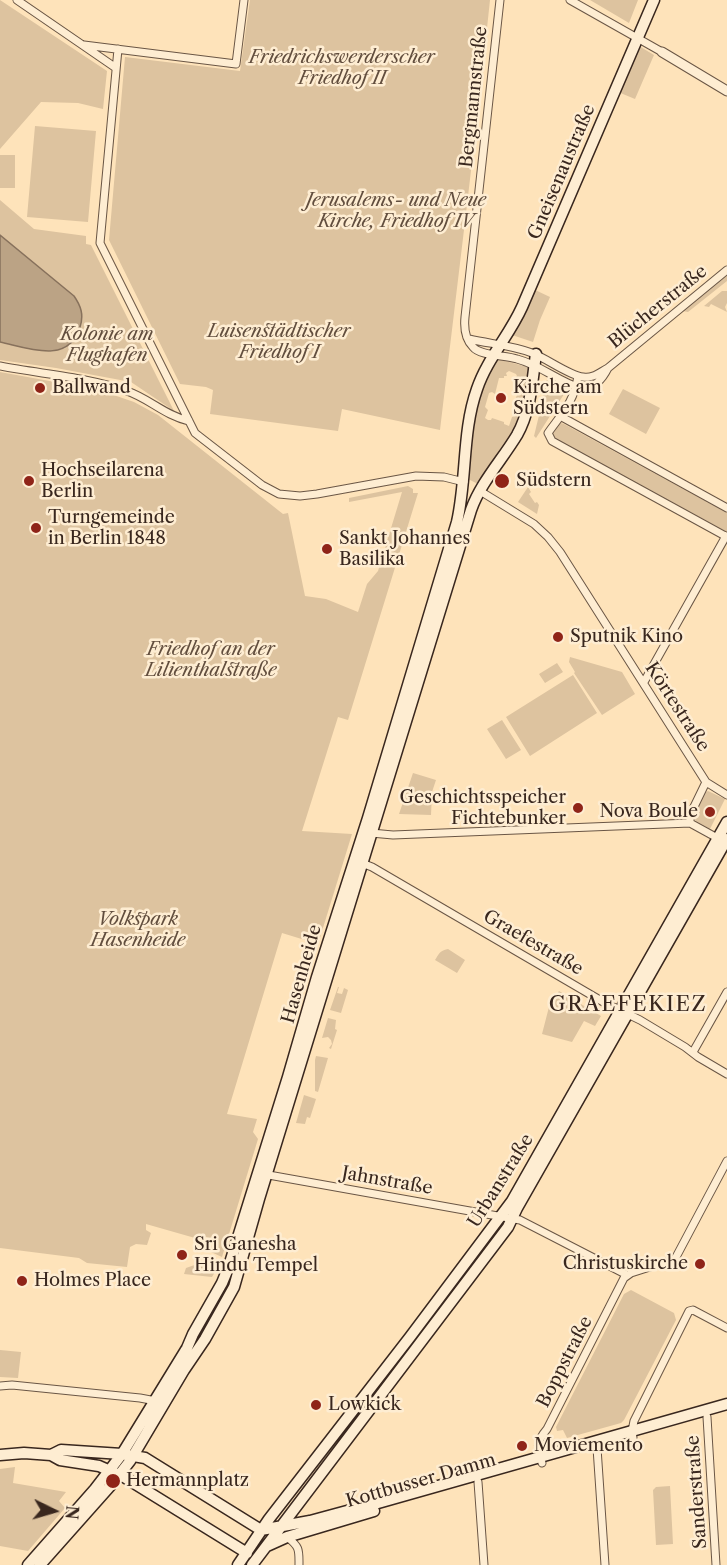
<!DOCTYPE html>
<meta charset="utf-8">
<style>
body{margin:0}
#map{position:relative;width:727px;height:1565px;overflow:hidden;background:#fee3ba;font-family:"Libre Caslon Text",serif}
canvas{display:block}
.north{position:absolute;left:24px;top:1481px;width:60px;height:60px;-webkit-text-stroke:4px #feedd2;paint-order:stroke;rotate:95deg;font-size:16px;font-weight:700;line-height:24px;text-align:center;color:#39271e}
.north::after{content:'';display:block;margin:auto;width:21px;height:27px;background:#39271e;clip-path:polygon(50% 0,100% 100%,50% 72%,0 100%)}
</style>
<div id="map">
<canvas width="727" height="1565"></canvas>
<div class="north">N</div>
</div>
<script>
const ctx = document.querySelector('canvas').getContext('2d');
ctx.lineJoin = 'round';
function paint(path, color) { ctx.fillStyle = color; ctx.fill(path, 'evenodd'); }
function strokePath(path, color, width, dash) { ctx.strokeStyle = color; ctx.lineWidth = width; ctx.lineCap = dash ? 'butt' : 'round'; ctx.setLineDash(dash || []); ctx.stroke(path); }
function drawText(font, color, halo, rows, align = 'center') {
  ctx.font = font + ' "Libre Caslon Text",serif'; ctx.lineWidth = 5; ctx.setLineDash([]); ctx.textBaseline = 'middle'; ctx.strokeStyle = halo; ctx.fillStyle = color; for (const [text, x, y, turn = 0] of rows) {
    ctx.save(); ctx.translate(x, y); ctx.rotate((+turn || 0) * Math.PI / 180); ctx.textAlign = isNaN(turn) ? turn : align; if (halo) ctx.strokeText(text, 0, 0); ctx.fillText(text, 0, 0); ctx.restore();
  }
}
const green = new Path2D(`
 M0 0 107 71 103 109 78 103 41 102 0 149Z
 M250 0H490C475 144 457 287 440 430L342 409 338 431 210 414 213 390 206 387 180 384 109 240 125 57 240 71Z
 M590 0H638L629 23Z
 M639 46 654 55 635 99 618 92Z
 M35 126 96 131 88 222 27 217Z
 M0 155H15V188H0Z
 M0 200 34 229 86 236V244L91 245 174 411 131 382 56 368 0 360V342L51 352 66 348 79 332 74 296 0 235Z
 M727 275V281L688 312 682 311Z
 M533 289 550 297 540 320 533 342 512 335Z
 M722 291H727V303L725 307 727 312 711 304 709 307 704 306Z
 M497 359 528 367C529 373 528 379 527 385 523 425 500 452 478 484L468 479 473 422 484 381ZM509 371 516 374 517 376 515 378 521 385 515 400H519L521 403 517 415 512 417 509 426 504 424V422L492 418 491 420H488L485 418 488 410 485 407 489 393 492 392 495 394 499 378H504V376H507L506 373Z
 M0 372 99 390 134 402 158 415 283 514 288 513 305 596 326 599 358 612 367 584 378 571 402 492 349 502V498L408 486 413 489V493H418L348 720 338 717 302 831 352 834 318 944 282 933 227 1114 257 1119 253 1132 258 1139 222 1257 211 1252 212 1245 207 1237 195 1238 146 1224V1230L151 1233 147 1245 136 1244 130 1247 127 1267 87 1263 79 1258 0 1248Z
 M547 380 566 391 536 438 534 436 543 399 545 382Z
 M623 389 660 408 646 434 609 414Z
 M561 423 564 424 727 513V532L556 439 553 436V432L558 425Z
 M528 487 531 492 529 494 535 503 537 502 539 505 537 514 518 502Z
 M570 657 622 672 635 694 602 715 574 673 575 672 569 662Z
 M557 663 563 672 545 683 539 674Z
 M573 675 597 713 530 756 506 717Z
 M502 720 521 750 506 759 487 729Z
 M413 773 436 780 432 792 431 815 399 814Z
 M708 791 725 799 710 829 696 821 693 817 704 793Z
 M448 949 465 960 457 973 435 960C439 954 439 951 448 949Z
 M338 987H339L337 993 342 994 344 988 348 990 341 1013 330 1010Z
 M559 991 601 1016 595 1026 584 1021 572 1042 542 1034 549 1007Z
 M328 1018 336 1020 335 1029 337 1030 331 1049 329 1048 332 1044 331 1040 328 1037 322 1038Z
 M316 1056 328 1058 318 1092 315 1091V1060Z
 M304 1095 316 1099 310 1118 307 1117 305 1124 296 1123Z
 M206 1261 219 1265 212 1277 184 1274 186 1268Z
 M631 1290 674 1313 676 1320 624 1420 621 1423 567 1438 563 1430 557 1431 556 1427 624 1294Z
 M0 1350 21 1352 18 1378 0 1377Z
 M15 1467 13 1483 66 1492 59 1501 65 1508 28 1551 0 1546V1469Z
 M670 1486 673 1544 656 1545 653 1490 656 1487Z`);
const water = new Path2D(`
 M0 235 74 296C81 306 84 315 80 327 69 365 28 348 0 342Z`);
const minor = new Path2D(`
 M17 0 116 68
 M500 0 465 317C464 327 465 339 473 347 480 356 505 355 517 359 540 365 558 381 580 388 595 388 602 380 608 368
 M570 0 662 52
 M84 45 236 64 244 0
 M118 49 100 243 195 433 262 485 279 494 300 496 317 494 416 476 444 477 464 482
 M469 339C490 344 511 345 532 353 546 358 570 376 583 377 593 379 600 372 608 368L727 270
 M0 366C40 374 89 377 127 391 150 399 164 415 189 421
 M578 376C574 402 563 412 548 433L552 441 727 537
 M560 416 727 508
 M480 491 534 524 548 537 560 552 706 782 727 795
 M644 682 726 536
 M690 823V815L706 782
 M371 833 393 835 690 823 721 840
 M359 862 372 867 605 1003 640 1020 685 1047 698 1057 727 1074
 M693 1052 727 992
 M263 1174 520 1220 627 1275
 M0 1386 12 1385 140 1398 156 1401
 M707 1417 716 1565
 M633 1438 632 1431 634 1421 689 1311 693 1310 727 1328
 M597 1448 605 1565
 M542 1463C537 1447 536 1442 547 1429L624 1278 631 1273 675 1259 727 1161
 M478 1482 484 1565
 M287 1537C300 1547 299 1550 299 1565`);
const tertiary = new Path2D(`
 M662 52 727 91`);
const secondary = new Path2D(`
 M0 1455 24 1453 51 1455 60 1460 99 1466 124 1477 247 1553
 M51 1455 61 1450 122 1454 145 1458 261 1530 310 1521 358 1508 371 1505 727 1404
 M267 1546 287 1537 374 1511
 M28 1565 95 1489 122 1454 187 1348 193 1334 222 1283 229 1266 288 1077 317 977 368 818 457 522C467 478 462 431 477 389 487 359 509 336 522 307L654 0
 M40 1565 112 1484 130 1461 184 1370 205 1339 234 1287 259 1199 471 510C481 482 502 460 517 435 531 410 532 382 536 354
 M238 1565 269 1519 410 1337 512 1201 727 822
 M252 1565 508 1227 517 1208 727 839`);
const markers = [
 [40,388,6,"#8f2418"],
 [501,398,6,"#8f2418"],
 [29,481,6,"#8f2418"],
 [502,481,8,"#8f2418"],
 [36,528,6,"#8f2418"],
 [327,549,6,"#8f2418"],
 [558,637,6,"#8f2418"],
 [578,808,6,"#8f2418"],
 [710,812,6,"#8f2418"],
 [182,1255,6,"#8f2418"],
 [700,1264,6,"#8f2418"],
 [22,1281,6,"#8f2418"],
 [316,1405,6,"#8f2418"],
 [522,1446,6,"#8f2418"],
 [113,1481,8,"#8f2418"]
];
const parkNames = [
 ["Friedrichswerderscher",342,58],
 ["Friedhof II",342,79],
 ["Jerusalems- und Neue",396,201],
 ["Kirche, Friedhof IV",396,222],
 ["Luisenstädtischer",279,332],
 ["Friedhof I",279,353],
 ["Kolonie am",107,335],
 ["Flughafen",107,356],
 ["Friedhof an der",211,650],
 ["Lilienthalstraße",211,671],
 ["Volkspark",138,920],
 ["Hasenheide",138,941]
];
const streetNames = [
 ["Bergmannstraße",474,97,-84],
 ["Gneisenaustraße",562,172,-67],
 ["Blücherstraße",658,307,-39],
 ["Körtestraße",677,707,57],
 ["Graefestraße",533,943,30],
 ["Hasenheide",302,974,-74],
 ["Jahnstraße",387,1181,10],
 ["Urbanstraße",501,1181,-58],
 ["Boppstraße",565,1362,-63],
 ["Kottbusser Damm",421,1481,-16],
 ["Sanderstraße",697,1492,-94]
];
const poiNames = [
 ["Ballwand",52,388],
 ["Kirche am",513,388],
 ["Südstern",513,409],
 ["Hochseilarena",41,471],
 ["Berlin",41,492],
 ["Südstern",516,481],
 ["Turngemeinde",48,518],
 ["in Berlin 1848",48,539],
 ["Sankt Johannes",339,539],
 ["Basilika",339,560],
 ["Sputnik Kino",570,637],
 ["Geschichtsspeicher",566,798,"right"],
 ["Fichtebunker",566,819,"right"],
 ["Nova Boule",698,812,"right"],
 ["Sri Ganesha",194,1245],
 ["Hindu Tempel",194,1266],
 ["Christuskirche",688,1264,"right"],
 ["Holmes Place",34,1281],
 ["Lowkick",328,1405],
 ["Moviemento",534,1446],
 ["Hermannplatz",126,1481]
];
const quarterNames = [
 ["GRAEFEKIEZ",628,1005]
];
paint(green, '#ddc39f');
paint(water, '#bba385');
strokePath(water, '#87715c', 1.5);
strokePath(minor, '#6a5645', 9);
strokePath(tertiary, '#6a5645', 11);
strokePath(secondary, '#39271e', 13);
strokePath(minor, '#feedd2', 7);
strokePath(tertiary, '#feedd2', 9);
strokePath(secondary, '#feedd2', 10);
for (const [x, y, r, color] of markers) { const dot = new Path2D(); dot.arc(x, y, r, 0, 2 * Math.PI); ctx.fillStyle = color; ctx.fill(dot); strokePath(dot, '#feedd2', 2); }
drawText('italic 18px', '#624e3e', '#feedd2', parkNames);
drawText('18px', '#39271e', '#feedd2', streetNames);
drawText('18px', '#39271e', '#feedd2', poiNames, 'left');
ctx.letterSpacing = '1.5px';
drawText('21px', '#39271e', '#feedd2', quarterNames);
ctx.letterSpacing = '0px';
</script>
